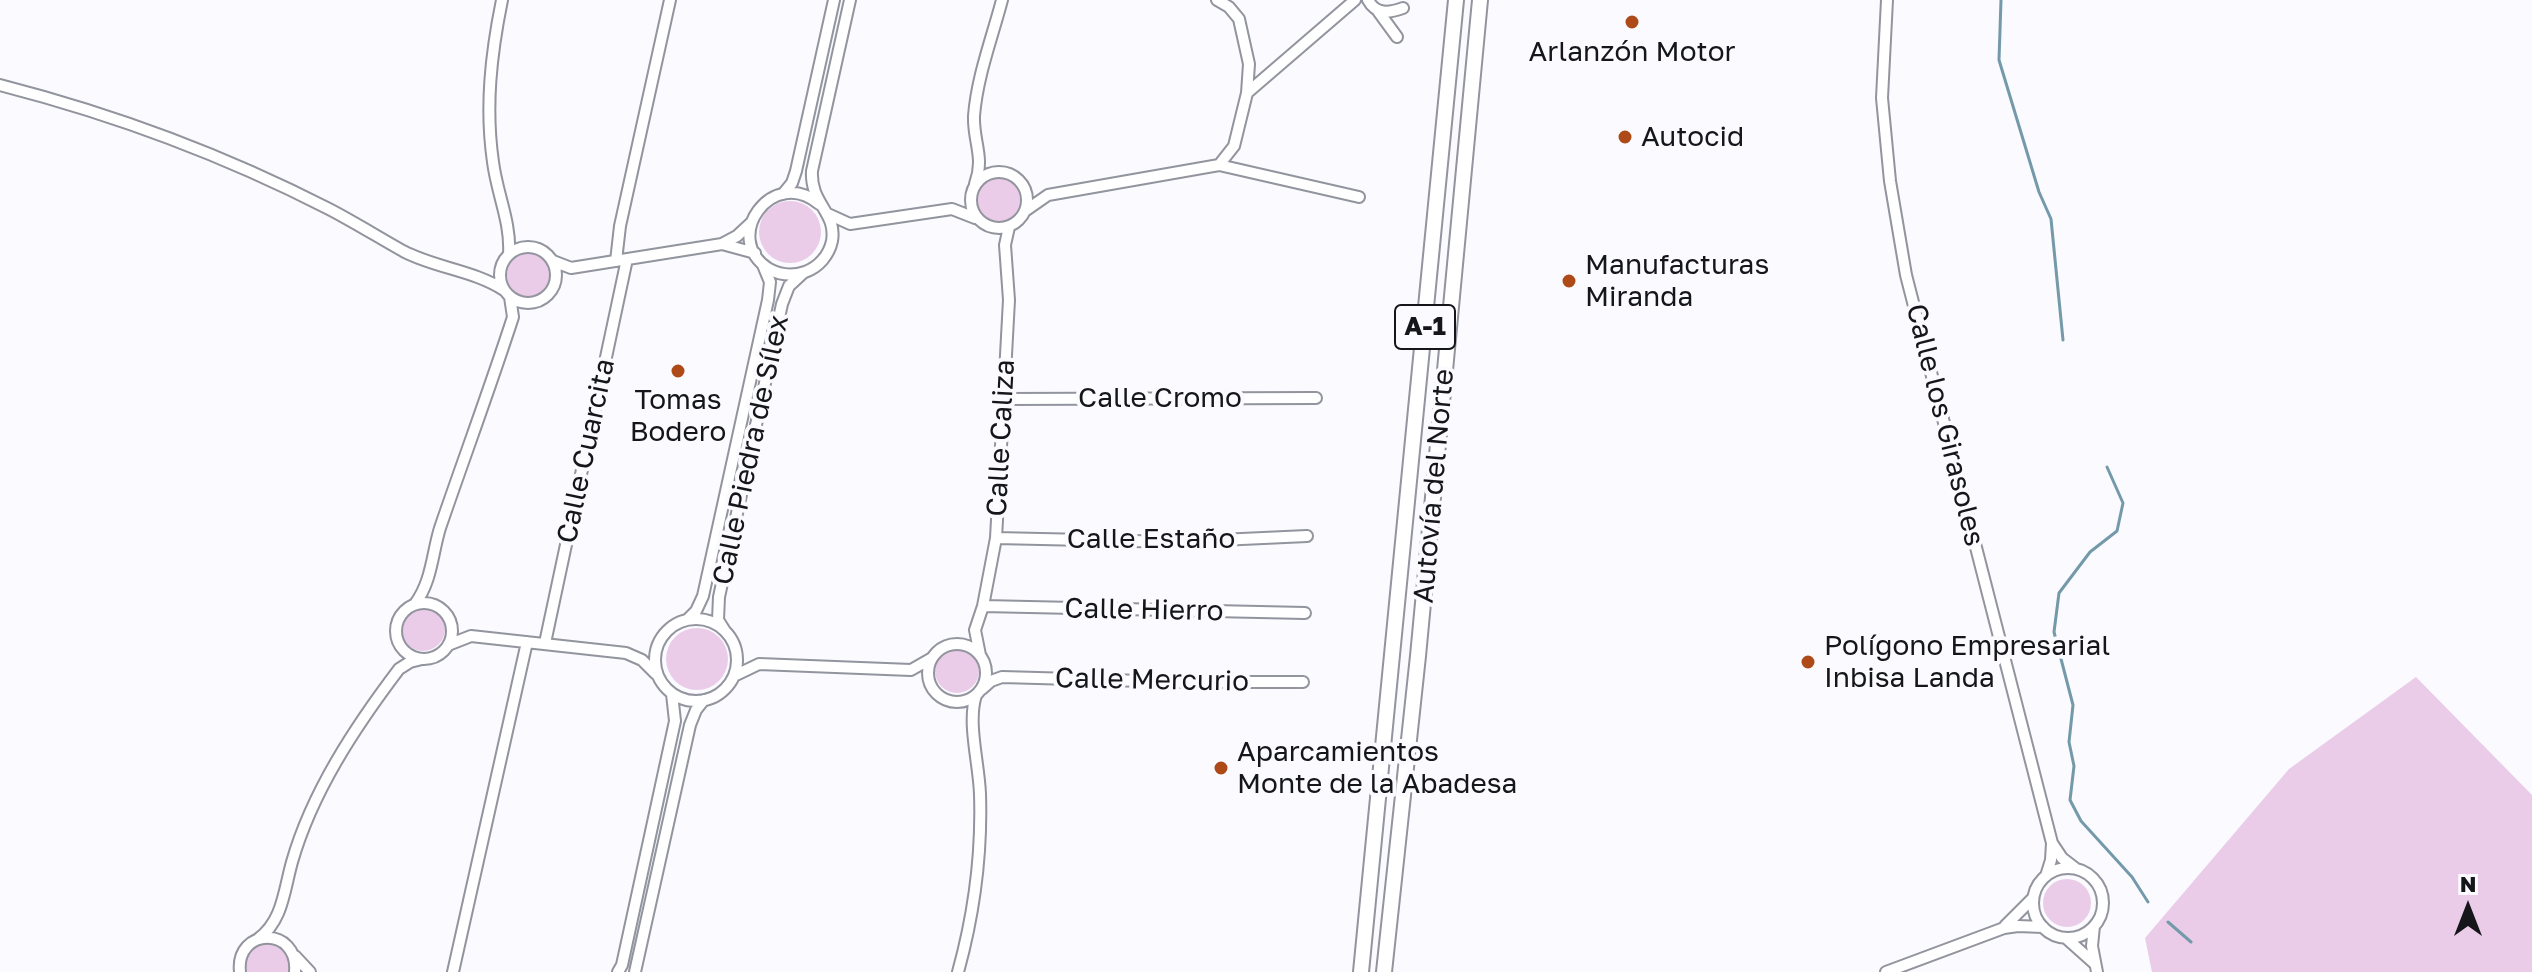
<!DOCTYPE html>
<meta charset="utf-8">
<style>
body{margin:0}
#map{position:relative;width:2532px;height:972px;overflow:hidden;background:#fafaff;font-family:"Golos Text",sans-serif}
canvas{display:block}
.north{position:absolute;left:2428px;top:868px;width:80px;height:80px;-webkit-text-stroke:6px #fafaff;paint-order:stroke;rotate:0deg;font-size:22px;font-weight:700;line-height:32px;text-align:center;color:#15161a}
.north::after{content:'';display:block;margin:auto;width:28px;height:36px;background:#15161a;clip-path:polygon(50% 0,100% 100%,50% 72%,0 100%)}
</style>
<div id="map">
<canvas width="2532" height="972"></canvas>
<div class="north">N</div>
</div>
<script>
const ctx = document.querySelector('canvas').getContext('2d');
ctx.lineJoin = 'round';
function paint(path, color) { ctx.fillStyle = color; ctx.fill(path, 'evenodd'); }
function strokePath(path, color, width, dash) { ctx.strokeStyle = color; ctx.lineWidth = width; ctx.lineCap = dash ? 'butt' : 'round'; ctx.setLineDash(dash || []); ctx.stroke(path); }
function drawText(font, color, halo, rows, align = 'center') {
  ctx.font = font + ' "Golos Text",sans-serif'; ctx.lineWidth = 8; ctx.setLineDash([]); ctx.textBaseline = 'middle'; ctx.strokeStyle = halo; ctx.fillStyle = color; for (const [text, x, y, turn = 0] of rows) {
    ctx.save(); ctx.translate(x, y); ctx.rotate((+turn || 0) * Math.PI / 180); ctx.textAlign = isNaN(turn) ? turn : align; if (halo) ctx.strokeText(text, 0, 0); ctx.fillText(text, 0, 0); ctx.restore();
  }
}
const green = new Path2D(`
 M976 200a22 22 0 1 1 44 0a22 22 0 1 1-44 0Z
 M759 232a31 31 0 1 1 62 0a31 31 0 1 1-62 0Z
 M507 275a22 22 0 1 1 44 0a22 22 0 1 1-44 0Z
 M401 629a22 22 0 1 1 44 0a22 22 0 1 1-44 0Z
 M666 659a31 31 0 1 1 62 0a31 31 0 1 1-62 0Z
 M935 671a22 22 0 1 1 44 0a22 22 0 1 1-44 0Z
 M2416 677 2532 795V972H2152L2145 938 2289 769Z
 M2043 903a24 24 0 1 1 48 0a24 24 0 1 1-48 0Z
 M264 942C282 942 292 954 289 972H247C243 957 250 948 264 942Z`);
const stream = new Path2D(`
 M2001 0 1999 60 2039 192 2051 219 2063 340
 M2107 467 2123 503 2117 531 2090 552 2059 593 2054 632 2073 705 2069 742 2074 766 2070 800 2081 821 2132 877 2148 902
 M2168 922 2191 942`);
const minor = new Path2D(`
 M502 0C491 54 485 107 493 162 497 194 511 222 509 254
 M1217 0 1229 7 1239 19 1249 64 1247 93 1234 146 1219 165
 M1368 0C1376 15 1389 13 1403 8
 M1887 0 1882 98 1890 181 1906 275 2052 843 2051 860 2046 876
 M1378 11 1397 37
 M0 85C113 114 224 155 329 209 354 222 378 237 403 251 435 268 473 270 504 290
 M1247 93 1355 0
 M971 200a28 28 0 1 1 56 0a28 28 0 1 1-56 0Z
 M975 184C985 157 973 142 974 116 977 77 992 38 1002 0
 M783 194 792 183 796 171 834 0
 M819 204C773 165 720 238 769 269 780 275 793 276 805 272 819 267 829 255 832 241 837 212 810 204 812 171L850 0
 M1025 211 1048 195 1219 165 1359 197
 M828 214 850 224 952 209 975 218
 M722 244 755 253
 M500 275a28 28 0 1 1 56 0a28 28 0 1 1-56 0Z
 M553 261 571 268 722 244 737 236 751 223
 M616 261 620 226 670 0
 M1004 399 1316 398
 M996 538 1176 542 1307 536
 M396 631a28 28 0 1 1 56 0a28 28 0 1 1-56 0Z
 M415 604C432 581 432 554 440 528 464 458 490 388 513 317L510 297
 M983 606 1305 613
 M655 660a41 41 0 1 1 82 0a41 41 0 1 1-82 0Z
 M687 620 696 611 703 596 768 300 770 282 763 265
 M725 631 718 620 719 597 782 304 789 286 803 273
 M545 643 627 259
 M928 673a29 29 0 1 1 58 0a29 29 0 1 1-58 0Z
 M448 645 471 636 626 653 642 660 656 674
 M980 655 975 630 983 606 996 538 1009 300 1005 245 1009 227
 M734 676 759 664 911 670 932 658
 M982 689 991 681 1002 677 1179 682H1303
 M2052 843 2062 858 2075 868
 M2033 903a35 35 0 1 1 70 0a35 35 0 1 1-70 0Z
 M2005 926 2033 898
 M2094 926 2092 946 2097 972
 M2066 938 2094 963
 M258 939C283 921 284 890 292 862 312 792 355 727 399 669L410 662 422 659
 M295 956 310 972
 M240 972C235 927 299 926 295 972
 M453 972 527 642
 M618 972 622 965 675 721 672 694
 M635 972 690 725 696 710 704 700
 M958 972C974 914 982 854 980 794 979 763 967 723 976 695
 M1886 972 2004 928 2018 926 2043 927`);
const highway = new Path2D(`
 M1361 972 1456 0
 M1384 972 1418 656 1480 0`);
const markers = [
 [1632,22,8,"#ae4a18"],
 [1625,137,8,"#ae4a18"],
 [1569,281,8,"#ae4a18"],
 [678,371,8,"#ae4a18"],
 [1808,662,8,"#ae4a18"],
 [1221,768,8,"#ae4a18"]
];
const shields = [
 [1425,327,60]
];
const shieldNames = [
 ["A-1",1425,327]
];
const poiNames = [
 ["Arlanzón Motor",1632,52,"center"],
 ["Autocid",1641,137],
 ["Manufacturas",1585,265],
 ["Miranda",1585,297],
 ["Tomas",678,400,"center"],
 ["Bodero",678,432,"center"],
 ["Polígono Empresarial",1824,646],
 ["Inbisa Landa",1824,678],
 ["Aparcamientos",1237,752],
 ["Monte de la Abadesa",1237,784]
];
const streetNames = [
 ["Calle Cromo",1160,398],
 ["Calle los Girasoles",1945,425,76],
 ["Calle Caliza",1001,438,-87],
 ["Calle Piedra de Sílex",751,450,-78],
 ["Calle Cuarcita",586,451,-78],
 ["Autovía del Norte",1434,486,-85],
 ["Calle Estaño",1151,539],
 ["Calle Hierro",1144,610,1],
 ["Calle Mercurio",1152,680,1]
];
paint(green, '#eacce9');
strokePath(stream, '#749aaa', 3);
strokePath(minor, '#92949e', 14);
strokePath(highway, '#92949e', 18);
strokePath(minor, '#fff', 10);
strokePath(highway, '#fff', 14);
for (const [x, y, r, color] of markers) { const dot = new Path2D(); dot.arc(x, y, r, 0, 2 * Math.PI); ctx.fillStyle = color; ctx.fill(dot); strokePath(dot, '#fafaff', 3); }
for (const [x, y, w] of shields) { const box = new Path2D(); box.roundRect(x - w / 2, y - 22, w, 44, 6); ctx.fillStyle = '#fafaff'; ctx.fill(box); strokePath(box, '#15161a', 2); }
drawText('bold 26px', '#15161a', null, shieldNames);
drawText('28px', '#15161a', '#fafaff', poiNames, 'left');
drawText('28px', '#15161a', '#fafaff', streetNames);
</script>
